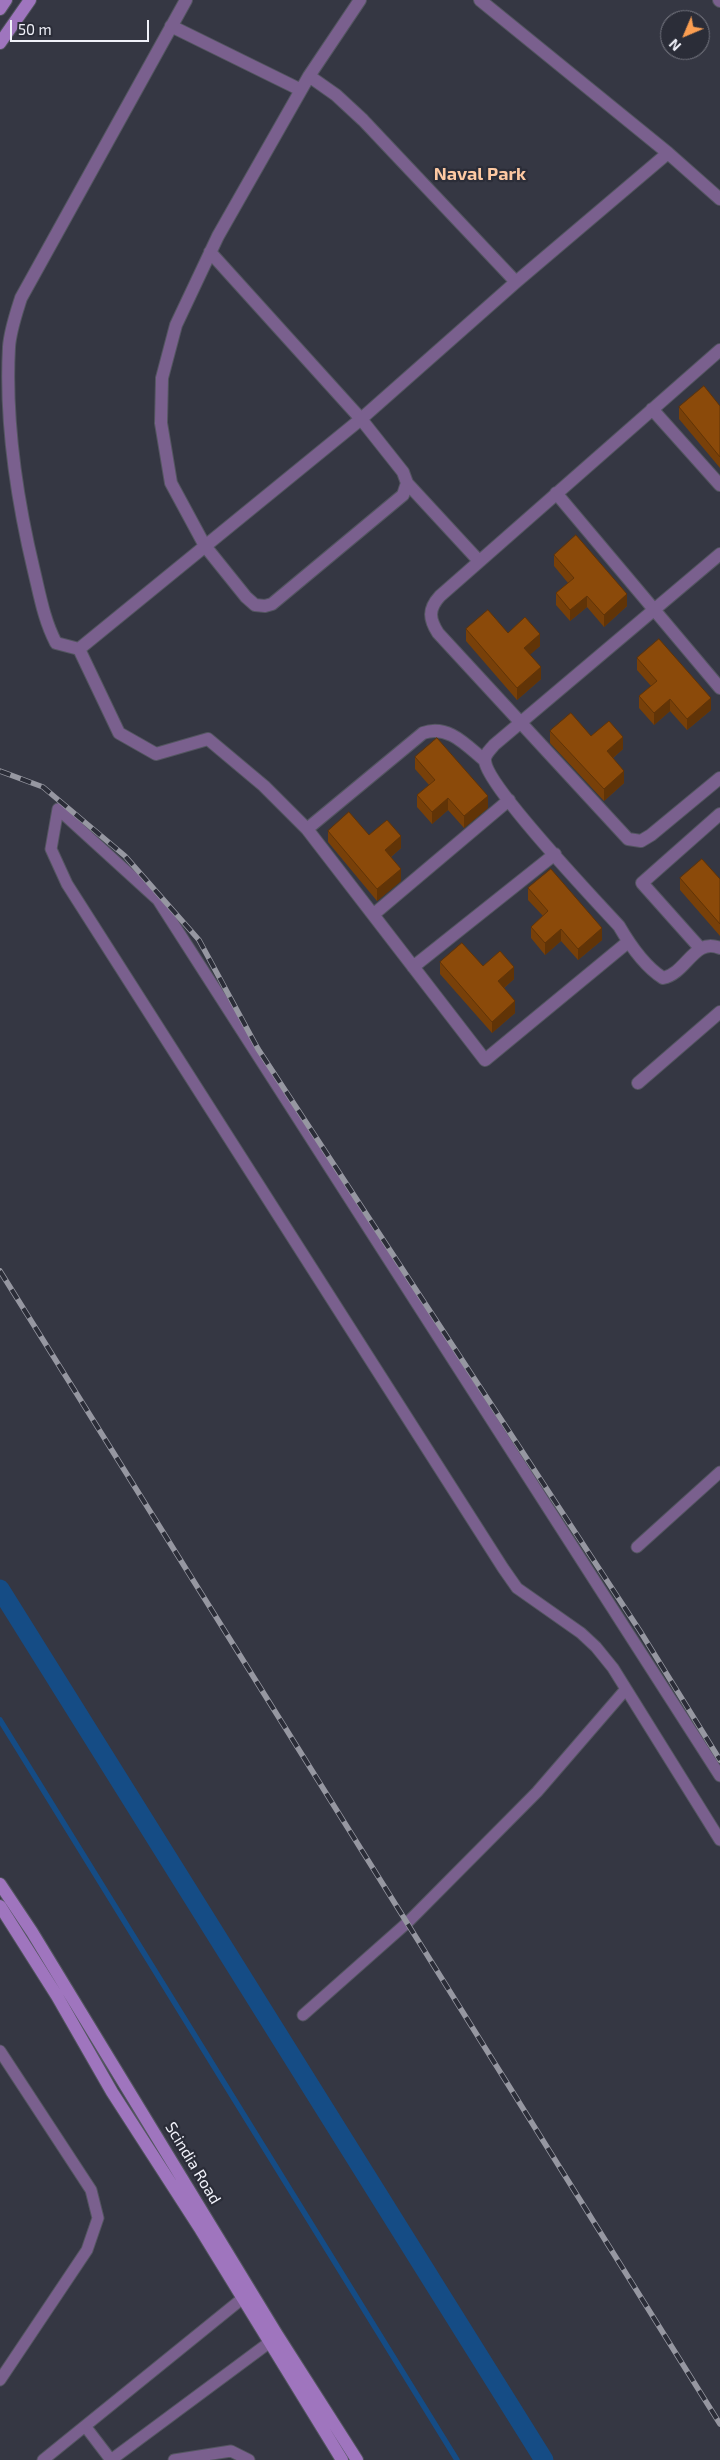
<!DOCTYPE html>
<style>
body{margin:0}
#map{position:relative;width:720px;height:2460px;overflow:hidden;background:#353743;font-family:"Exo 2",sans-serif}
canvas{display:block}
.north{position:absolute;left:660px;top:10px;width:50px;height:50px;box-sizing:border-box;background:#2b2d38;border:1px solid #7a7b85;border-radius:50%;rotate:225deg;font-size:14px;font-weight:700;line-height:20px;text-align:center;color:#f0f1f9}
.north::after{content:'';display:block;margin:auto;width:18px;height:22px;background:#fb9e51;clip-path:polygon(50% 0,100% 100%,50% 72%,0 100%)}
.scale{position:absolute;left:10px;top:20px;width:139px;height:22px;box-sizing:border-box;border:2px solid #f0f1f9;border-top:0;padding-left:6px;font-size:15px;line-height:18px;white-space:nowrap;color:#f0f1f9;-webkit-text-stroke:4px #2b2d38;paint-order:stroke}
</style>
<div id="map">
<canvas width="720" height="2460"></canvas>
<div class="north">N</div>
<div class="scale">50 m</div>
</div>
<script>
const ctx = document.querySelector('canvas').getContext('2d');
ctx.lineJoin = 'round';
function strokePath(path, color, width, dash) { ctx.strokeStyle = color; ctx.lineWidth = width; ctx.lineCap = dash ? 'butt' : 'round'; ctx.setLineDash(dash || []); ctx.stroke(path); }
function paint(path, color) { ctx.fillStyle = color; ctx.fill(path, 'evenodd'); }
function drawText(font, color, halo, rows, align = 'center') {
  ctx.font = font + ' "Exo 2",sans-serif'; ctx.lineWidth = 4.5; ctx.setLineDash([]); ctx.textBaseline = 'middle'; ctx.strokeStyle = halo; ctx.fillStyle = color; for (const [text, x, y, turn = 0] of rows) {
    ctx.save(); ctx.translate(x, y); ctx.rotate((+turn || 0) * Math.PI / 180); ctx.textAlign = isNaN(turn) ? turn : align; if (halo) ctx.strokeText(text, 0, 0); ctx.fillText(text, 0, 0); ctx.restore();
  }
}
const stream = new Path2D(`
 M0 1720 457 2460`);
const canal = new Path2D(`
 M0 1589 544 2460`);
const service = new Path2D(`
 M637 1547 720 1472
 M720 1776 158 900 58 809 51 849 67 884 503 1568 517 1588 581 1633 596 1647 613 1668 720 1840
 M303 2015 408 1922 537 1792 626 1689
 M0 2051 91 2190 98 2218 87 2250 0 2380
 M85 2426 111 2460
 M43 2460 243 2298
 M111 2460 270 2342
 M174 2460 231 2451 249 2460`);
const minor = new Path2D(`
 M186 0 21 298C16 314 10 331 9 347 5 420 17 500 34 571 40 596 44 620 56 643L79 649 361 419 516 282 668 153
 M480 0 668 153 720 199
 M719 0 720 1
 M171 26 301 90
 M309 76 336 95 363 120 516 282
 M210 252 361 419 403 472 407 483 403 495 272 604 265 606 255 605 246 597 205 546 171 483 161 423 162 378 176 325 218 236 309 76 360 0
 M720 350 440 596C428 609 429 619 438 633L628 839 641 841 651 835 720 778
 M652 409 720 485
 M407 483 479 561
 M556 493 720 688
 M720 554 494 745C490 750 484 755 485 761 487 786 596 901 619 926 630 945 644 966 663 978 687 973 694 937 720 948
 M79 649 119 733 156 754 208 739 264 786 307 829
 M484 760C466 745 448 724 423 733L307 829 485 1060 628 942
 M374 914 509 800
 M700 948 642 883 720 814
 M413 967 555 854
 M638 1083 720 1012`);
const secondary = new Path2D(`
 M0 9 6 0
 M0 43 30 0
 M0 1884 32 1932 276 2333 357 2460
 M0 1906 57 1996 112 2092 201 2230 342 2460`);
const rail = new Path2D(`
 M0 771 43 787 125 856 199 940 258 1049 640 1631 720 1760
 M0 1271 720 2424`);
const wall = new Path2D(`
 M720 406V468L679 419V407Z
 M554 555 627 606 604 627 587 607 570 621 556 605V593L568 583 554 566Z
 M466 629 508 633 540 646 529 655 541 679 517 700 466 641Z
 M637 658 711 710 687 730 670 711 654 725 639 708V696L651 686 637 670Z
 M550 731 591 736 623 749 613 758 624 783 604 801 550 743Z
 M415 757 488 808 464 828 448 810 432 824 417 807V795L429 785 415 769Z
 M328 831 369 835 401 848 391 857 401 881 377 901 328 842Z
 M680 878 720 879V936L680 890Z
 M528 888 602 940 578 960 561 941 545 955 531 938V927L543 916 528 900Z
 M440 962 483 966 514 979 504 988 515 1013 492 1033 440 974Z`);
const shadedWall = new Path2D(`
 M627 594V606L604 627V615Z
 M587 596V607L570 621V610Z
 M540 634V646L524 660V648Z
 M541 667V679L517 700V688Z
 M711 698V710L687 730V719Z
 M670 699V711L654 725V713Z
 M623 737V749L607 763V751Z
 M624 771V783L604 801V789Z
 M488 796V808L464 828V816Z
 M448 798V810L432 824V812Z
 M401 836V848L385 862V850Z
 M401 869V881L377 901V889Z
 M602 928V940L578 960V949Z
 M561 929V941L545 955V943Z
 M514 967V979L498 993V981Z
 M515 1001V1013L492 1033V1022Z`);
const building = new Path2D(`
 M704 386 720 406V457L679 407Z
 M576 535 627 594 604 615 587 596 570 610 556 593 574 578 554 555Z
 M488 610 508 633 525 617 540 634 524 648 541 667 517 688 466 629Z
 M659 639 711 698 687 719 670 699 654 713 639 696 657 681 637 658Z
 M571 713 591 736 609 721 623 737 607 751 624 771 604 789 550 731Z
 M437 738 488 796 464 816 448 798 432 812 417 795 435 780 415 757Z
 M349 812 369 835 387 820 401 836 385 850 401 869 377 889 328 831Z
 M702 859 720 879V924L680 878Z
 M551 869 602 928 578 949 561 929 545 943 531 927 548 911 528 888Z
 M462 943 483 966 500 951 514 967 498 981 515 1001 492 1022 440 962Z`);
const streetNames = [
 ["Scindia Road",193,2163,59]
];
const neighbourhoodNames = [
 ["Naval Park",480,174]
];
strokePath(stream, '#154c85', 5.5);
strokePath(canal, '#154c85', 19);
strokePath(service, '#535560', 13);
strokePath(minor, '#535560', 14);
strokePath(secondary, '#535560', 14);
strokePath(service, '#7a608e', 11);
strokePath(minor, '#7a608e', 12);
strokePath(secondary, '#9f75be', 12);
strokePath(rail, '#9697a1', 5.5);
strokePath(rail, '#2b2d38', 4, [11]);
paint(wall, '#784009');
paint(shadedWall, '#613407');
paint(building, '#8b4a0a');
strokePath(building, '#613407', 1);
drawText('16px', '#f0f1f9', '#2b2d38', streetNames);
drawText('bold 18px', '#fec9a2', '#2b2d38', neighbourhoodNames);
</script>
